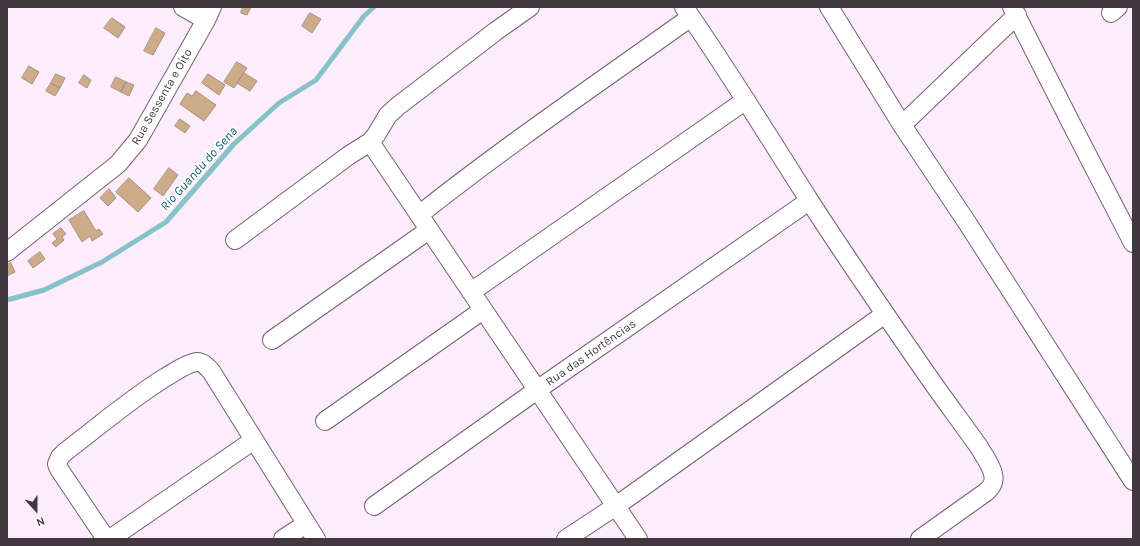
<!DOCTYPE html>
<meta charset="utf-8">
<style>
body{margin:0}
#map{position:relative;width:1140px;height:546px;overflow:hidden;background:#fdecfb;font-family:Karla,sans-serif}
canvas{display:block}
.frame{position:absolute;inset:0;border:8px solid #40373f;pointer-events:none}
.north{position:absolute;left:16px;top:490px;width:40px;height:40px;-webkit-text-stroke:3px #fff;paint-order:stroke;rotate:159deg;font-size:11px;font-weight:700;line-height:16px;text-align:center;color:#40373f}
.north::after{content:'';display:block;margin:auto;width:14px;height:18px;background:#40373f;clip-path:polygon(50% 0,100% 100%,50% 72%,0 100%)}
</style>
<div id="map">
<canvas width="1140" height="546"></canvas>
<div class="frame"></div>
<div class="north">N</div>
</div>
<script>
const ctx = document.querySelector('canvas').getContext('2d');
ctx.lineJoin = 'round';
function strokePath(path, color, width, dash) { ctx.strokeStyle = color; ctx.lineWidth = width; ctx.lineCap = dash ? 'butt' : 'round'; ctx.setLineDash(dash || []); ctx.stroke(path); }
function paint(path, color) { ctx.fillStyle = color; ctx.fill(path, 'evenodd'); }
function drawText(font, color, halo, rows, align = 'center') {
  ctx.font = font + ' Karla,sans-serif'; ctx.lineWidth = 3.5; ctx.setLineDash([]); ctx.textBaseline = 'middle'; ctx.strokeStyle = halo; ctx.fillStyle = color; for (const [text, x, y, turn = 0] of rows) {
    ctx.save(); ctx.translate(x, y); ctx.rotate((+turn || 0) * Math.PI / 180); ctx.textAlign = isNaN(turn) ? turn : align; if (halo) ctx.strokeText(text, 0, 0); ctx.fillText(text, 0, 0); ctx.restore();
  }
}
const stream = new Path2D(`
 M7 300 44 290 102 262 166 222 234 144 279 103 316 80 364 16 374 7`);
const building = new Path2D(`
 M243 7H251L247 15 241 13Z
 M310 13 321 19 312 33 302 26Z
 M112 18 125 27 118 38 104 28Z
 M156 28 165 33 153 55 144 51Z
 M237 62 247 68 234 88 224 82Z
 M29 66 39 72 32 84 22 78Z
 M244 73 257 81 250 91 237 83Z
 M56 74 65 78 60 88 51 83Z
 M208 74 225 85 219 95 202 83Z
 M84 75 91 80 87 88 79 83Z
 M116 77 126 82 121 92 111 87Z
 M126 82 134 85 129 96 121 92Z
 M51 83 60 88 55 96 46 91Z
 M196 91 216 105 204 121 180 104 187 93 192 96Z
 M180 119 190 126 185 133 175 126Z
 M169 168 178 175 163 196 154 189Z
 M129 178 151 198 138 212 116 192Z
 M109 189 116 198 108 206 100 198Z
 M84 211 96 231 99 229 103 234 92 241 90 236 82 242 69 220Z
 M61 228 66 234 62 237 64 240 56 247 52 243 57 239 53 234Z
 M40 252 45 259 33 268 28 261Z
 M11 263 15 272 7 276V265Z`);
const minor = new Path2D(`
 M183 7 206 20
 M684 7C728 70 768 136 809 200 845 256 883 311 921 366 940 394 960 420 979 447 984 456 991 464 993 474 995 482 992 487 986 492L920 539
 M829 7 902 125 968 224 1133 481
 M1012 7 1073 127 1133 243
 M1111 13 1118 7
 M902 125 1017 15
 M370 142 638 539
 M419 215C507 145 600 82 691 17
 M235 240 348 156 370 142 376 135 388 115 398 106 496 31 530 7
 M7 252 118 164 138 140 206 20 212 7
 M471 292 746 100
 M272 340 429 230
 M325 421 483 310
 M374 506 537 390 809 201
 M106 539 59 469 57 464 60 457 65 452C98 427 130 399 166 377 175 372 185 364 196 362 202 361 207 367 211 371L316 539
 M110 539 254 440
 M283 539 306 524
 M566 539 616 506 885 314`);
const streetNames = [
 ["Rua Sessenta e Oito",162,97,-60],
 ["Rua das Hortências",591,353,-35]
];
const waterNames = [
 ["Rio Guandu do Sena",199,169,-48]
];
strokePath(stream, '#87c1ca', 5);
paint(building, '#cdab89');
strokePath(building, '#a49280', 1);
strokePath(minor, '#736171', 20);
strokePath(minor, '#fff', 18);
drawText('12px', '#40373f', '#fff', streetNames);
drawText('italic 13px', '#13636c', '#fff', waterNames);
</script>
